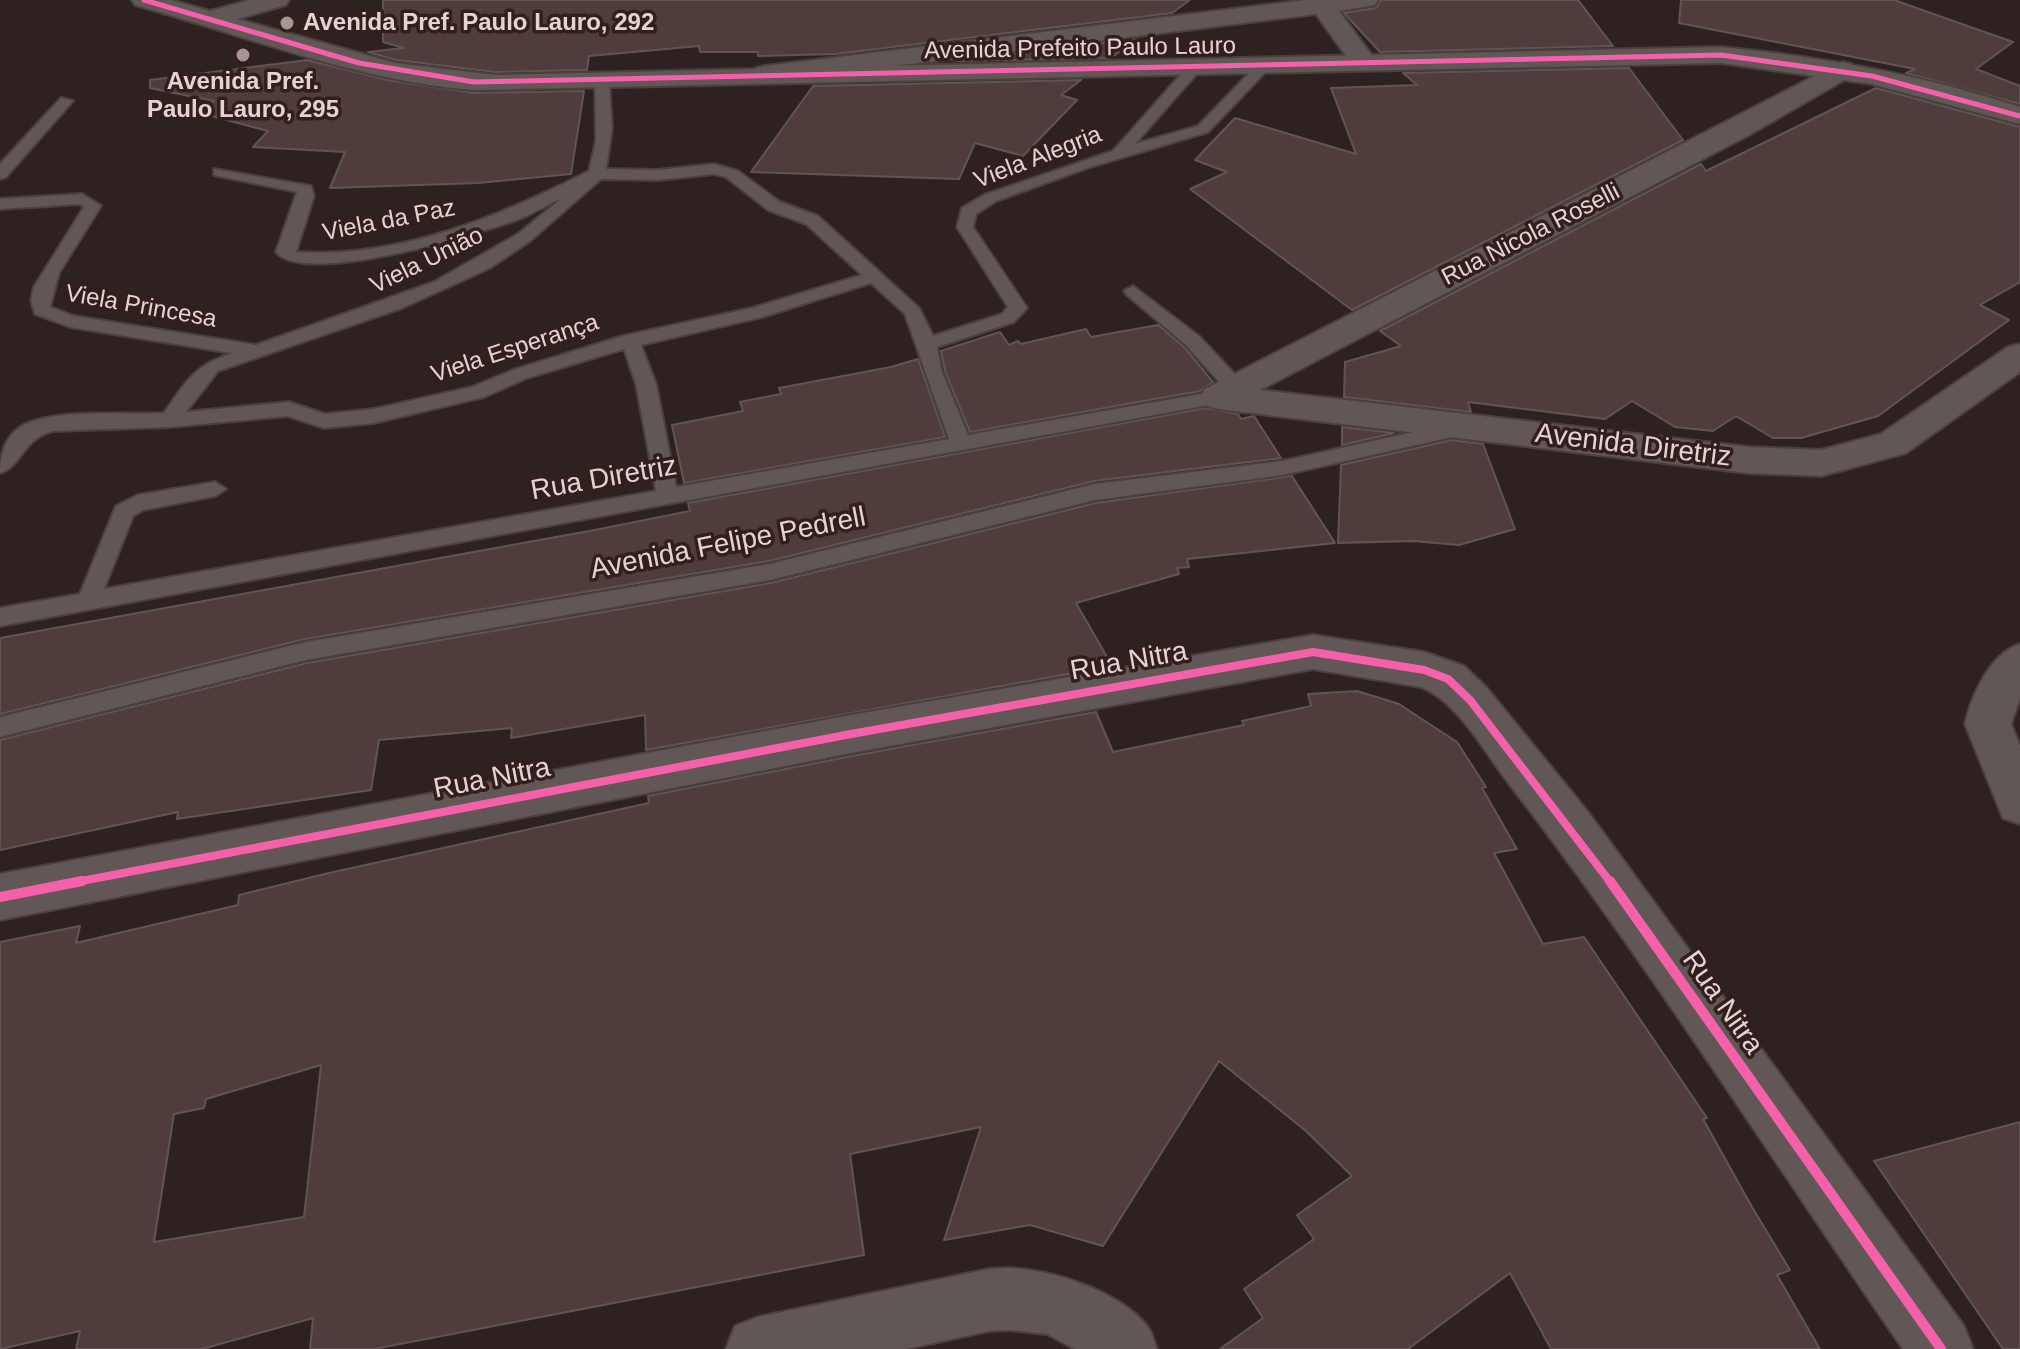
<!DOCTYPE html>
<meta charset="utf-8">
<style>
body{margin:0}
canvas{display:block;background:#2e2221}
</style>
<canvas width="2020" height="1349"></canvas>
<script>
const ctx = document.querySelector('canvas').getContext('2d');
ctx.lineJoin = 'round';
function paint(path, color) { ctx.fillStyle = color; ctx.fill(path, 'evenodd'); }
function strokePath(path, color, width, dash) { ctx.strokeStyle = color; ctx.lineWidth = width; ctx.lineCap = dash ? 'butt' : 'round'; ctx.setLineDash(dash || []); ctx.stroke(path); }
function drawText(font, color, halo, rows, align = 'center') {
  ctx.font = font + ' Helvetica,sans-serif'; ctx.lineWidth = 7; ctx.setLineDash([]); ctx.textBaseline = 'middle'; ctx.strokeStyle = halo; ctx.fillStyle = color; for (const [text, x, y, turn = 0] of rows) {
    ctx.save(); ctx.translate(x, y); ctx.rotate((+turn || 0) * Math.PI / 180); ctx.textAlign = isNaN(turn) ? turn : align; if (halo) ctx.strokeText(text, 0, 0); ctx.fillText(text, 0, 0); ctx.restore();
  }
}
const building = new Path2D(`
 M383 0H1190L1172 13 835 54 758 56V52H700L699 46 589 56 587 70 495 72 396 60 368 52 404 48 383 42Z
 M1381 0H1578L1613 46 1380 52 1344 13 1376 8Z
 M1681 0H1894L2013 42 1976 69 2020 86V104L1906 73 1915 69 1679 23Z
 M1137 39 1111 58 956 61Z
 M307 60 387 80 474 93 584 91 571 174 478 183 330 188 345 152 253 147 268 131 196 112 214 101 150 88V80Z
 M1629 68 1683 140 1352 310 1190 189 1227 172 1195 160 1235 118 1356 154 1331 88 1417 85 1403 73Z
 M1081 80 1061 95 1077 100 1023 156 975 143 959 179 751 172 813 86Z
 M1876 88 2020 127V282L1980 305 2009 320 1878 416 1801 438H1773L1736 416 1713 431 1675 427 1632 401 1605 419 1468 402 1471 412 1344 397 1345 362 1401 346 1380 331 1701 164 1706 171Z
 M1158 325 1184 347 1213 382 1200 391 970 432 945 371 941 351 1000 332 1009 345 1018 341 1021 344 1086 329 1091 337Z
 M918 359 945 437 684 483 672 425 743 411 740 402 781 394 779 388 891 367Z
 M1206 408 1238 414 1241 419 1254 416 1281 458 1094 481 769 561 305 639 0 714V638L600 529 690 511 688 503Z
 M1342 427 1394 433 1342 445Z
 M1452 440 1483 444 1515 529 1459 545 1413 541 1338 543 1341 465Z
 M1292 476 1335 543 1187 559 1189 567 1177 568 1179 574 1076 603 1107 657 1075 663 1079 672 646 750 645 715 511 738 512 728 379 740 371 790 177 819 178 812 0 850V740L307 663 771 583 1096 503Z
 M1357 691 1399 704 1457 742 1486 787 1482 788 1517 849 1494 853 1543 944 1584 937 1707 1118 1703 1119 1752 1207 1790 1270 1777 1275 1820 1349H1551L1510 1273 1408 1349H1220L1263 1318 1244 1289 1314 1239 1297 1215 1352 1176 1306 1131 1219 1061 1103 1246 1030 1225 944 1240 981 1127 850 1154 864 1255 374 1349H310L313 1318 202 1349H76L80 1331 0 1349V942L80 926 76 943 238 905 239 895 329 873 649 803 648 796 852 756 1096 712 1113 752 1244 725 1242 721 1311 706 1308 694ZM321 1065 304 1217 154 1242 174 1114 204 1108 206 1099Z
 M2020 1122V1349H2003L1874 1161Z`);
const lane = new Path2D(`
 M1261 61 1273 64 1208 132 1087 168 996 201 976 214 973 227 1027 308 1014 322 937 347 942 372 968 435 1218 391 1225 392 1228 397 1225 402 0 626V608L80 594 116 506 138 495 215 482 226 489 215 496 143 510 133 516 104 589 656 491 636 384 624 349 527 378 484 397 374 423 324 428 288 416 170 427 52 431C23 439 21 467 0 473 0 455 5 436 22 426 54 408 127 415 164 413 186 381 194 366 232 353L70 327 35 314 31 300 34 287 84 207 79 204 0 209V199L82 194 101 206 59 273 50 307 74 316 256 345 434 282 518 234 562 198C547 205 532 214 517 220 476 234 306 287 276 252L297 192 214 175V169L311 186 314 196 296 252C399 259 500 216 589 171L596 141 595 82 602 78 609 82 612 128 606 169 658 170 714 164 738 171 780 202 818 216 919 308 933 336 1002 314 1008 307 957 227 962 208 984 195 1113 151 1190 64H1200V70L1135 144 1198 126ZM714 174 726 177 768 210 806 224 862 275 752 308 623 336 513 370 472 387 374 409 325 414 289 402 186 412 218 371 402 308 490 268 530 241 601 179 658 180ZM871 283 905 314 949 439 676 487 656 384 641 345 762 317Z
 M61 98 73 101 6 177 0 179V164Z
 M1133 286 1200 337 1243 383 1246 388 1243 393H1229L1186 345 1127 295 1124 291Z
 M1463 421 1473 428 1470 433 1283 475 1095 500 770 580 306 660 0 737V717L306 642 770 564 1095 484 1283 461Z`);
const street = new Path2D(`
 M1306 0H1378L1375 5 1339 11 1376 61 1372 67H1354L1316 14 765 82 756 80 752 74 756 68 765 66Z
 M1842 62 1851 64 1855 70 1851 76 1749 135 1260 390 1748 447 1821 450 1881 434 2008 347 2020 344V372L1906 453 1821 476 1748 473 1218 409 1205 405 1200 397 1205 389Z
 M1313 635 1424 652 1464 666 1486 687 1588 812 1964 1326 1973 1349H1903C1773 1161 1649 965 1510 785 1486 754 1458 702 1421 687L1313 669 851 753 0 920V874L851 715Z
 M2020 644V698L2011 724 2020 746V824L2003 818 1965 724C1972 694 1990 654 2020 644Z
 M1010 1268C1053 1270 1119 1291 1147 1326 1152 1332 1154 1342 1157 1349H1075L1047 1334 1010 1330 989 1331 906 1349H726L735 1326 758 1317 989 1269Z`);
const secondary = new Path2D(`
 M132 0H171L210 11 250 0H289L286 5 237 19 395 63 495 75 1721 47C1823 57 1923 75 2020 107V124L1872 84 1721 63 474 90C357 81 247 36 135 5Z`);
const cyclewayFar2 = new Path2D(`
 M144 0 359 63 474 82 1721 55 1872 76 2020 116`);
const cyclewayFar1 = new Path2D(`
 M71 883 851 734 1313 652 1424 670 1448 679 1470 700 1611 883`);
const cycleway = new Path2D(`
 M1610 881 1941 1349
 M0 897 82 881`);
const markers = [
 [287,23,8,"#a49694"],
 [243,55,8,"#a49694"]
];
const farPoinames = [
 ["Avenida Pref. Paulo Lauro, 292",303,23],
 ["Avenida Pref.",243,82,"center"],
 ["Paulo Lauro, 295",243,110,"center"]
];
const farStreetnames = [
 ["Avenida Prefeito Paulo Lauro",1080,49,-1],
 ["Viela Alegria",1038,158,-21],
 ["Viela da Paz",389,221,-11],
 ["Rua Nicola Roselli",1531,235,-27],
 ["Viela União",427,261,-26],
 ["Viela Princesa",141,307,10],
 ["Viela Esperança",515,349,-18]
];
const streetNames = [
 ["Avenida Diretriz",1633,446,7],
 ["Rua Diretriz",604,479,-10],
 ["Avenida Felipe Pedrell",728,544,-11],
 ["Rua Nitra",1129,662,-10],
 ["Rua Nitra",492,779,-11],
 ["Rua Nitra",1722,1003,55]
];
paint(building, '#503c3b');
strokePath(building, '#605554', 2);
strokePath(lane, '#4b403f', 4);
strokePath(street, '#4b403f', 4);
strokePath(secondary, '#4b403f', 4);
paint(lane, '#605756');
paint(street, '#605756');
paint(secondary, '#605756');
strokePath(cyclewayFar2, '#f560ab', 5);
strokePath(cyclewayFar1, '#f560ab', 8);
strokePath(cycleway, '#f560ab', 10);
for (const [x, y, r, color] of markers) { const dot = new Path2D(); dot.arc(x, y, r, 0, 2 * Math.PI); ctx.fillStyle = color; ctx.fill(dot); strokePath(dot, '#331e1c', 3); }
drawText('bold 24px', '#e3d4d2', '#331e1c', farPoinames, 'left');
drawText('24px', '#e3d4d2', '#331e1c', farStreetnames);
drawText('28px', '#e3d4d2', '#331e1c', streetNames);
</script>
